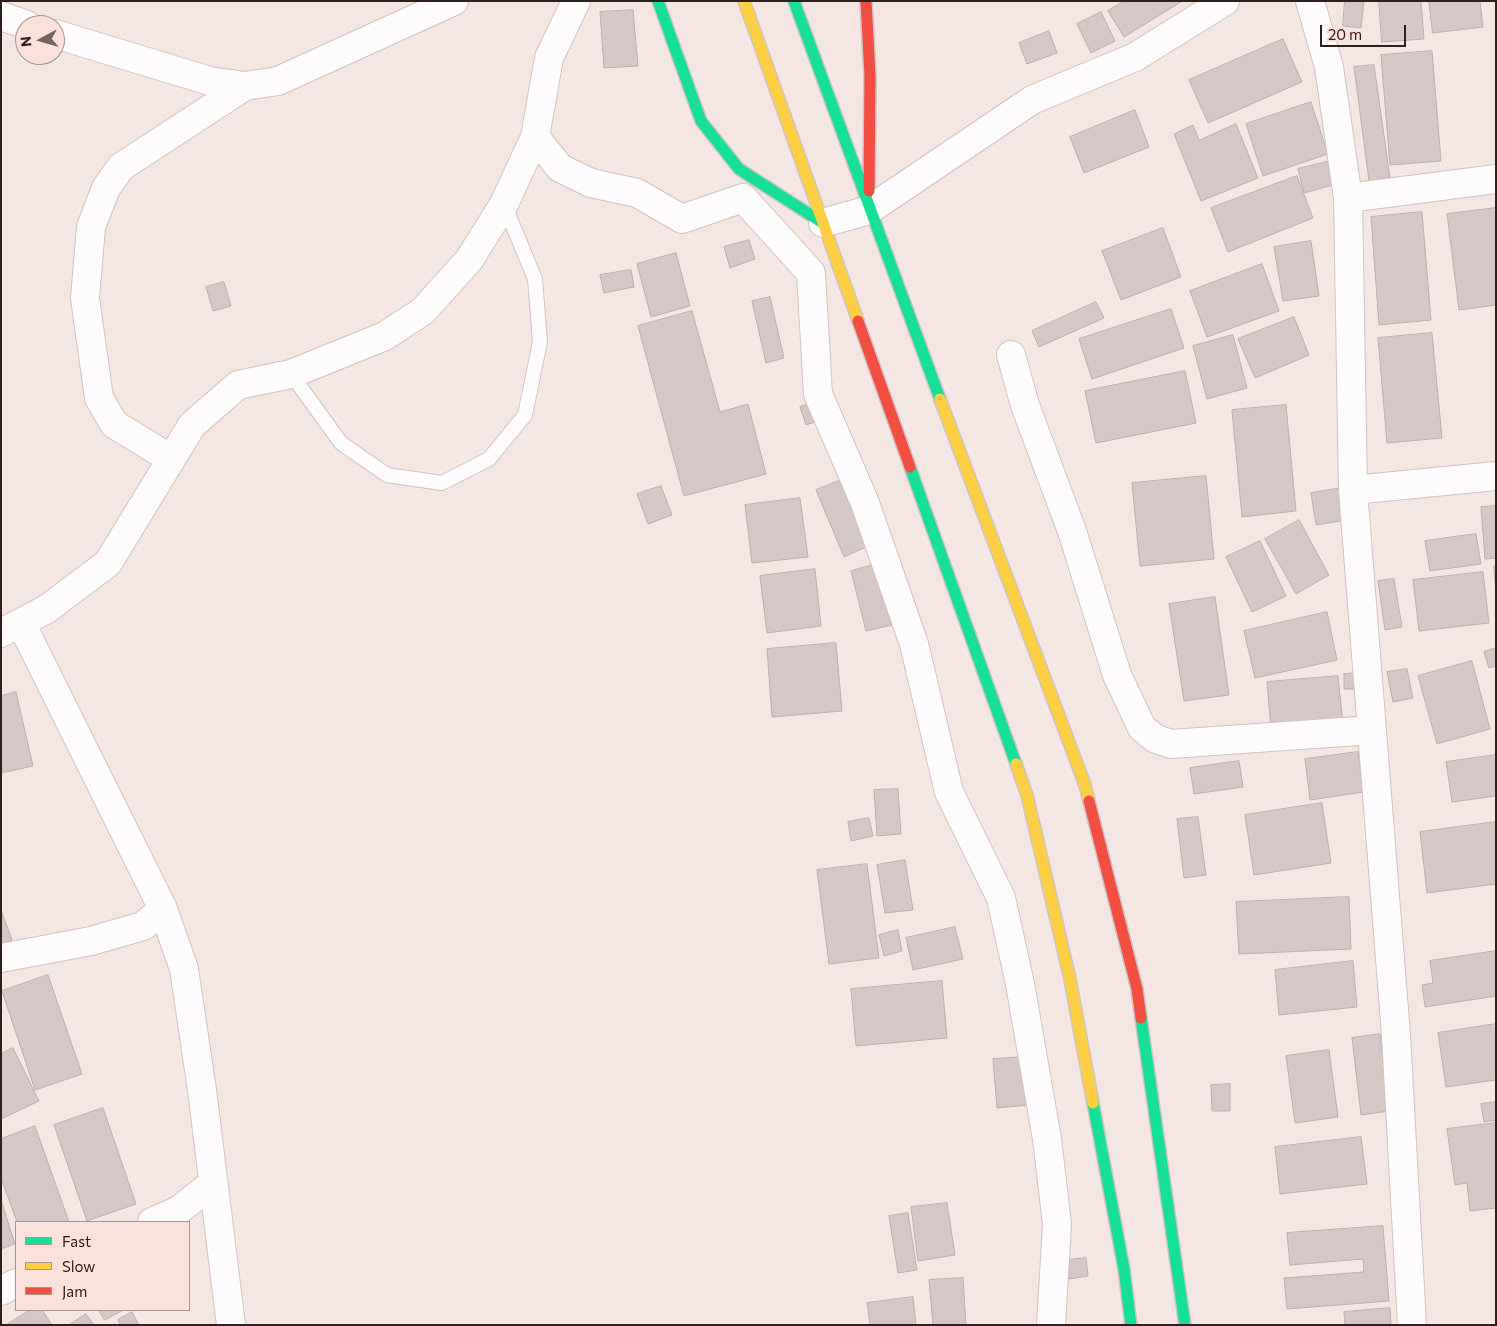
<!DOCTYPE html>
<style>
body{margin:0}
#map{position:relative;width:1497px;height:1326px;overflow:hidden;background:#f4e6e3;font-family:Commissioner,sans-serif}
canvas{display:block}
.frame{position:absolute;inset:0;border:2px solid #2f201d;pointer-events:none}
.legend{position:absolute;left:15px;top:1221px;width:175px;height:90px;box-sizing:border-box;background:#fbe1dc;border:1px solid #a99490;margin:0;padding:6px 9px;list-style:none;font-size:15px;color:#2f201d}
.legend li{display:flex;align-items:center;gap:10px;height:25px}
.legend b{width:25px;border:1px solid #a99490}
.north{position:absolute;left:15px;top:15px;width:50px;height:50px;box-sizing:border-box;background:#fbe1dc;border:1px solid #a99490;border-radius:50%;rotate:264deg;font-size:14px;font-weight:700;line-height:20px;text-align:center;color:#2f201d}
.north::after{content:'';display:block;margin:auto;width:18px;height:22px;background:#746562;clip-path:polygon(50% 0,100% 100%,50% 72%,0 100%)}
.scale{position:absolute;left:1320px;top:25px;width:86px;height:22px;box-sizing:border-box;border:2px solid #2f201d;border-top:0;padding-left:6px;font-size:15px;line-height:18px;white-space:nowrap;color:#2f201d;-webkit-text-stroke:4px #fbe1dc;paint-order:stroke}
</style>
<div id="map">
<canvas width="1497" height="1326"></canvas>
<div class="frame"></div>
<ul class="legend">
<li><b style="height:6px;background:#16e098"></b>Fast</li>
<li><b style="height:6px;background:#ffcf43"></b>Slow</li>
<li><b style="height:6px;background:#f24e42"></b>Jam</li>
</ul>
<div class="north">N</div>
<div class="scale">20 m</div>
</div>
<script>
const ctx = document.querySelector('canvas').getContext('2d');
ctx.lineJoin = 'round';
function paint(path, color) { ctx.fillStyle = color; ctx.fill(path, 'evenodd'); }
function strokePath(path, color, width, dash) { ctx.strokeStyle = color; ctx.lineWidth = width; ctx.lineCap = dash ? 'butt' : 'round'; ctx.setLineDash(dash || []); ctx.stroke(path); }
const building = new Path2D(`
 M1124 1H1180L1181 2 1124 37 1108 11Z
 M1345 1H1364L1361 28 1343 26Z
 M1379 1H1421L1424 39 1382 42Z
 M1429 1H1480L1483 27 1433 33Z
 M633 10 638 66 604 68 600 12Z
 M1101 12 1115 41 1091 53 1077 24Z
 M1049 31 1057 53 1027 64 1019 43Z
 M1283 39 1302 82 1208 123 1189 80Z
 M1432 51 1441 161 1390 165 1381 55Z
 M1374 65 1390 178 1369 181 1354 67Z
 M1311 102 1328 154 1263 176 1246 124Z
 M1135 110 1149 147 1084 173 1070 137Z
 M1236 124 1258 178 1201 201 1174 134 1193 125 1199 140Z
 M1330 161 1336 184 1304 193 1298 169Z
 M1297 176 1313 218 1228 252 1211 208Z
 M1496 208V305L1459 310 1447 214Z
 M1422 212 1431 320 1379 325 1371 217Z
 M1163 228 1181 277 1121 300 1102 251Z
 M749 240 755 259 730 268 724 247Z
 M1311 241 1319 296 1283 301 1274 247Z
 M676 253 690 306 651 317 637 264Z
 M1262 264 1279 311 1207 337 1190 291Z
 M631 270 634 287 604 293 600 275Z
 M224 282 231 306 213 311 206 287Z
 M770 297 784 358 766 363 752 301Z
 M1096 302 1104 318 1039 347 1032 331Z
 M1171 309 1184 348 1092 379 1079 339Z
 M692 311 720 412 748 404 766 474 684 496 638 326Z
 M1294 317 1309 355 1255 378 1238 339Z
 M1432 333 1442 438 1387 443 1378 338Z
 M1233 335 1247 388 1207 399 1193 346Z
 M1185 371 1196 423 1096 443 1085 391Z
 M814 402 820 420 806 425 800 407Z
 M1286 405 1296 511 1242 517 1232 410Z
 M1206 476 1214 559 1140 566 1132 483Z
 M841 480 868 546 844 557 816 490Z
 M661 486 672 515 648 524 637 494Z
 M1342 488 1347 520 1316 525 1311 493Z
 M800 498 808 557 752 563 745 505Z
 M1496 506V558L1485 559 1481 507Z
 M1299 520 1329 575 1296 594 1265 539Z
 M1476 534 1481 564 1430 571 1425 541Z
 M1260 541 1286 596 1252 612 1226 557Z
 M877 564 892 625 866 631 851 571Z
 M1494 566H1496V593Z
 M815 569 821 626 767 633 760 576Z
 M1483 572 1489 623 1419 631 1413 580Z
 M1394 579 1402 627 1385 630 1378 581Z
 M1215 597 1229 695 1184 701 1169 604Z
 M1327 612 1337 660 1255 678 1244 631Z
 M836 643 842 711 772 717 767 649Z
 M1496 648V666L1489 668 1484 652Z
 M1472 661 1490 729 1437 744 1418 676Z
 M1407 669 1413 698 1393 702 1387 672Z
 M1360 673 1361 689H1344V674Z
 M1338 676 1343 724 1271 730 1267 682Z
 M16 692 33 766 1 773V696Z
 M1358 752 1363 792 1310 800 1305 759Z
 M1496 755V796L1452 802 1446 762Z
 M1239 761 1243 787 1194 794 1190 768Z
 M898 789 901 834 877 836 874 790Z
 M1322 803 1331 863 1254 875 1245 815Z
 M1198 817 1206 875 1184 878 1177 819Z
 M869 818 873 836 851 841 848 822Z
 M1496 822V884L1427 893 1420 832Z
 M905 860 913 910 885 913 877 865Z
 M867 864 879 958 829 964 817 870Z
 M1349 897 1351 949 1239 954 1236 902Z
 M1 910 12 940 1 944Z
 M955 927 963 959 913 970 906 938Z
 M898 930 902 951 884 956 879 935Z
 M1496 951V996L1425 1007 1422 985 1433 983 1430 961Z
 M1353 961 1357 1007 1279 1015 1275 970Z
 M48 975 82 1074 35 1090 2 991Z
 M942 981 947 1038 856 1046 851 989Z
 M1496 1024V1080L1446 1087 1438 1033Z
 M1380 1034 1389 1111 1361 1115 1352 1038Z
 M13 1048 39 1101 1 1119V1054Z
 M1329 1050 1338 1117 1295 1123 1286 1056Z
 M1025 1057 1029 1105 997 1108 993 1059Z
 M1230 1084V1111H1212L1211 1085Z
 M1496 1102V1120L1484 1122 1481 1104Z
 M103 1108 136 1204 87 1221 54 1125Z
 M1496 1123V1208L1470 1211 1467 1183 1455 1185 1447 1129Z
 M35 1126 69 1222H17L1 1178V1139Z
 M1361 1137 1367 1184 1280 1194 1275 1147Z
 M1 1200 15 1244 1 1249Z
 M947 1203 955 1255 918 1261 911 1207Z
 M908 1213 917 1270 898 1273 889 1216Z
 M1383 1226 1389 1301 1287 1309 1284 1278 1364 1272 1363 1259 1290 1265 1287 1233Z
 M1086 1258 1088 1276 1069 1279 1067 1260Z
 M963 1278 966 1325H933L929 1280Z
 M913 1297 916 1325H870L867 1303Z
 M1390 1308 1391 1325H1345L1344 1312Z
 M30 1310H42L52 1325H6Z
 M99 1310H123L105 1320Z
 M132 1312 139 1325H120L118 1320Z
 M86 1314 94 1325H69Z`);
const lane = new Path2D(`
 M291 374 341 443 387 475 442 483 489 459 525 415 540 342 535 279 504 204`);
const street = new Path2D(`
 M1310 1 1329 67 1348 198 1353 490 1396 1035 1412 1325
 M1 16 27 25
 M55 34 210 81 245 86 278 81 454 1
 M535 137 560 168 591 183 637 193 682 219 743 198 811 273 818 394 865 503 914 644 949 792 1001 898 1020 984 1047 1139 1057 1224 1051 1325
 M1348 198 1496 179
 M823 223 869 210 1032 100 1135 57 1225 1
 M1011 355 1025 405 1073 534 1117 675 1142 728 1156 739 1171 744 1372 730
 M171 459 114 424 99 398 85 298 91 227 106 188 121 167 245 86
 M1353 490 1496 476
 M21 623 163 909 184 969 202 1090 231 1325
 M1 633 47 609 108 563 192 425 238 385 291 374 385 336 423 311 469 260 504 204 535 137 549 58 576 1
 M1 958 91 941 143 926 163 909
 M152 1222 179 1210 213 1183
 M1 1291 16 1283`);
const fast = new Path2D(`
 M658 1 701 121 739 169 823 223
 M794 1 940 399
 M910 467 1016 764
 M1141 1018 1185 1325
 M1093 1103 1124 1269 1131 1325`);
const slow = new Path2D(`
 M744 1 858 321
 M940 399 1085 785 1089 801
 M1016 764 1027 795 1070 979 1093 1103`);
const jam = new Path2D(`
 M866 1 870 76 869 191
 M858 321 910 467
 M1089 801 1137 989 1141 1018`);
paint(building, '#d6c7c7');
strokePath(building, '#beb0b0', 1);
strokePath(lane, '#d2c4c1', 16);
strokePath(street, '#d2c4c1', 30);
strokePath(fast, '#cdc5c3', 14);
strokePath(slow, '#cdc5c3', 14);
strokePath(jam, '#cdc5c3', 14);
strokePath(lane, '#fdfbfb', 14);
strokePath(street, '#fdfbfb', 28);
strokePath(fast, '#16e098', 11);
strokePath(slow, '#ffcf43', 11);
strokePath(jam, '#f24e42', 11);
</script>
